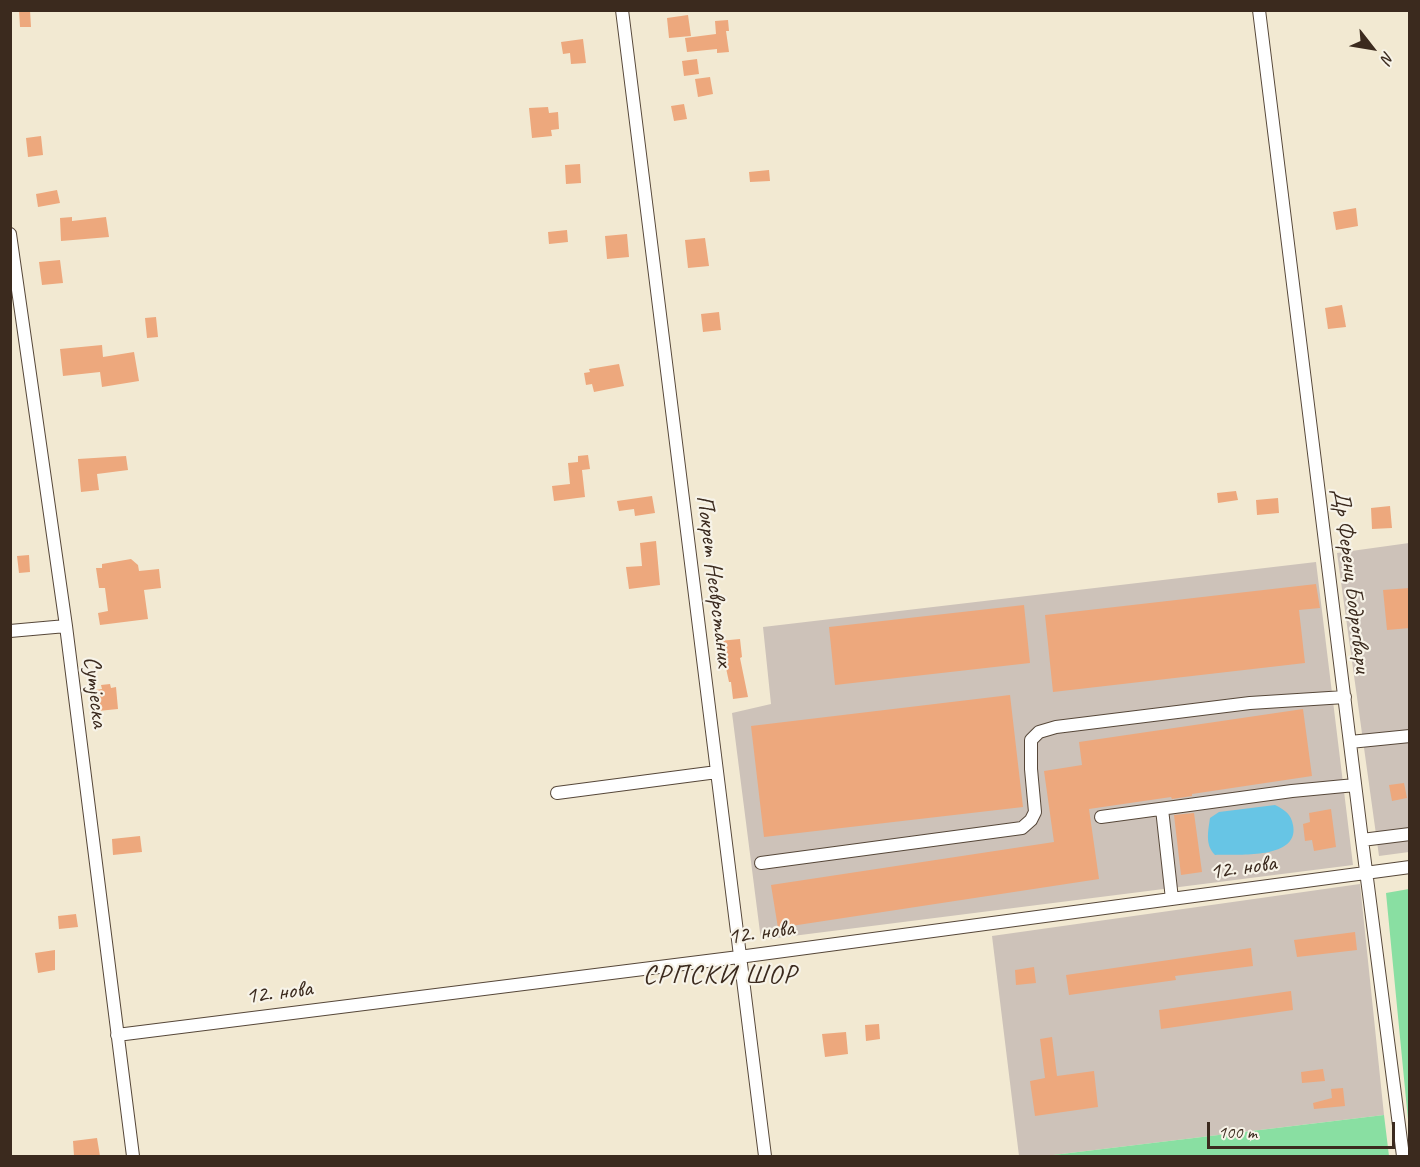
<!DOCTYPE html>
<meta charset="utf-8">
<style>
body{margin:0}
#map{position:relative;width:1420px;height:1167px;overflow:hidden;background:#f2e9d2;font-family:Caveat,sans-serif}
canvas{display:block}
.frame{position:absolute;inset:0;border:12px solid #3b2a1e;pointer-events:none}
.north{position:absolute;left:1342px;top:18px;width:60px;height:60px;-webkit-text-stroke:4px #f7f3e8;paint-order:stroke;rotate:121deg;font-size:16px;font-weight:700;line-height:24px;text-align:center;color:#3b2a1e}
.north::after{content:'';display:block;margin:auto;width:21px;height:27px;background:#3b2a1e;clip-path:polygon(50% 0,100% 100%,50% 72%,0 100%)}
.scale{position:absolute;left:1207px;top:1122px;width:188px;height:27px;box-sizing:border-box;border:3px solid #3b2a1e;border-top:0;padding-left:8px;font-size:18px;line-height:21px;white-space:nowrap;color:#3b2a1e;-webkit-text-stroke:4px #f7f3e8;paint-order:stroke}
</style>
<div id="map">
<canvas width="1420" height="1167"></canvas>
<div class="frame"></div>
<div class="north">N</div>
<div class="scale">100 m</div>
</div>
<script>
const ctx = document.querySelector('canvas').getContext('2d');
ctx.lineJoin = 'round';
function paint(path, color) { ctx.fillStyle = color; ctx.fill(path, 'evenodd'); }
function strokePath(path, color, width, dash) { ctx.strokeStyle = color; ctx.lineWidth = width; ctx.lineCap = dash ? 'butt' : 'round'; ctx.setLineDash(dash || []); ctx.stroke(path); }
function drawText(font, color, halo, rows, align = 'center') {
  ctx.font = font + ' Caveat,sans-serif'; ctx.lineWidth = 4.5; ctx.setLineDash([]); ctx.textBaseline = 'middle'; ctx.strokeStyle = halo; ctx.fillStyle = color; for (const [text, x, y, turn = 0] of rows) {
    ctx.save(); ctx.translate(x, y); ctx.rotate((+turn || 0) * Math.PI / 180); ctx.textAlign = isNaN(turn) ? turn : align; if (halo) ctx.strokeText(text, 0, 0); ctx.fillText(text, 0, 0); ctx.restore();
  }
}
const industrial = new Path2D(`
 M1409 543V852L1379 856 1337 553Z
 M1316 562 1353 865 761 940 732 713 771 704 763 627Z
 M1360 884 1384 1115 1045 1156H1019L992 936Z`);
const green = new Path2D(`
 M1409 889H1410L1409 1130 1386 893Z
 M1384 1115 1389 1156H1045Z`);
const water = new Path2D(`
 M1275 805C1285 810 1291 814 1293 825 1300 860 1237 854 1215 855 1205 845 1208 832 1210 818L1219 812Z`);
const building = new Path2D(`
 M19 10H30L31 27H20Z
 M688 15 691 36 669 38 667 18Z
 M728 20 729 31H726L729 52 717 53V49L687 52 685 38 716 34 715 21Z
 M583 39 586 63 571 64 570 53 563 54 561 42Z
 M697 59 699 74 684 76 682 61Z
 M710 77 713 94 698 97 695 79Z
 M684 104 687 119 674 121 671 106Z
 M548 107 549 113 558 112 559 129 551 130 552 136 532 138 529 108Z
 M41 136 43 155 28 157 26 138Z
 M580 164 581 183 566 184 565 165Z
 M769 170 770 181 750 182 749 172Z
 M57 190 60 203 38 207 36 194Z
 M1356 208 1358 226 1336 230 1333 212Z
 M72 217V221L106 217 109 237 61 241 60 218Z
 M567 230 568 242 549 244 548 232Z
 M627 234 629 257 607 259 605 236Z
 M705 238 709 266 688 268 685 240Z
 M60 260 63 283 42 285 39 262Z
 M1342 305 1346 327 1328 329 1325 308Z
 M719 312 721 330 703 332 701 314Z
 M156 317 158 337 147 338 145 318Z
 M102 345 103 357 134 352 139 381 102 387 100 372 63 376 60 349Z
 M619 364 624 386 594 392 592 384 586 385 584 373 590 372 589 369Z
 M588 455 590 469 582 470 585 497 554 501 552 486 570 484 568 463 578 462V456Z
 M126 456 128 470 97 474 99 490 81 492 78 459Z
 M1236 491 1238 500 1218 503 1217 493Z
 M652 496 655 513 635 516 634 509 619 511 617 501Z
 M1278 498 1279 513 1257 515 1256 500Z
 M1390 506 1392 528 1372 529 1371 508Z
 M656 541 660 585 629 589 626 567 642 566 640 543Z
 M29 555 30 572 19 573 17 556Z
 M131 559 138 565 139 571 159 569 161 588 144 590 148 619 100 625 98 613 108 611 105 588H99L96 568H102V564Z
 M1316 584 1320 608 1299 610 1305 663 1053 692 1045 615Z
 M1410 588V628L1387 630 1383 590Z
 M1024 605 1030 663 835 685 829 627Z
 M740 639 742 657 740 658 748 697 733 699 731 682H729L724 659 721 660 719 641Z
 M110 684 111 688 116 687 118 709 98 711 95 690 102 689 101 685Z
 M1010 695 1023 807 764 837 751 726Z
 M1303 709 1312 776 1192 794V796L1172 799 1171 797 1089 809 1099 879 778 928 771 885 1054 842 1044 771 1082 765 1079 742Z
 M1404 783 1407 798 1392 801 1389 785Z
 M1331 809 1336 847 1314 851 1312 840 1305 841 1303 824 1310 822 1309 813Z
 M1194 813 1202 872 1181 875 1174 815Z
 M140 836 142 852 113 855 112 839Z
 M76 914 78 927 59 929 58 916Z
 M1355 932 1357 950 1297 957 1294 940Z
 M1251 948 1253 966 1175 976 1176 980 1069 995 1066 975Z
 M55 950V970L38 973 35 953Z
 M1034 967 1036 983 1016 985 1015 970Z
 M1291 991 1293 1010 1161 1029 1159 1010Z
 M879 1024 880 1039 866 1041 865 1025Z
 M846 1032 848 1054 825 1057 822 1034Z
 M1052 1037 1057 1076 1094 1071 1098 1107 1035 1116 1030 1081 1045 1078 1040 1039Z
 M1323 1069 1325 1081 1302 1083 1301 1072Z
 M1343 1088 1345 1106 1314 1109 1313 1103 1332 1098 1331 1089Z
 M97 1138 100 1156H74L73 1141Z`);
const minor = new Path2D(`
 M622 10 765 1156
 M1259 10 1362 840 1403 1156
 M10 234 66 626 133 1156
 M10 631 66 626
 M1350 742 1410 736
 M557 793 717 772
 M1162 809 1172 899
 M1101 817 1292 791 1355 785
 M1362 840 1410 834
 M761 863 1022 828 1031 820 1035 812 1031 769V740L1039 732 1056 727 1250 703 1345 697
 M117 1035 739 957 1410 867`);
const streetNames = [
 ["Покрет Несврстаних",714,581,83],
 ["Др Ференц Бодрогвари",1351,581,83],
 ["Сутјеска",95,692,83],
 ["12. нова",1243,868,-8],
 ["12. нова",761,933,-8],
 ["12. нова",279,993,-7]
];
const quarterNames = [
 ["СРПСКИ ШОР",720,976]
];
paint(industrial, '#cdc2b9');
paint(green, '#89dfa2');
paint(water, '#67c5e5');
paint(building, '#eda87d');
strokePath(minor, '#564739', 14);
strokePath(minor, '#fff', 12);
drawText('24px', '#3b2a1e', '#f7f3e8', streetNames);
ctx.letterSpacing = '1.5px';
drawText('27px', '#3b2a1e', '#f7f3e8', quarterNames);
ctx.letterSpacing = '0px';
</script>
